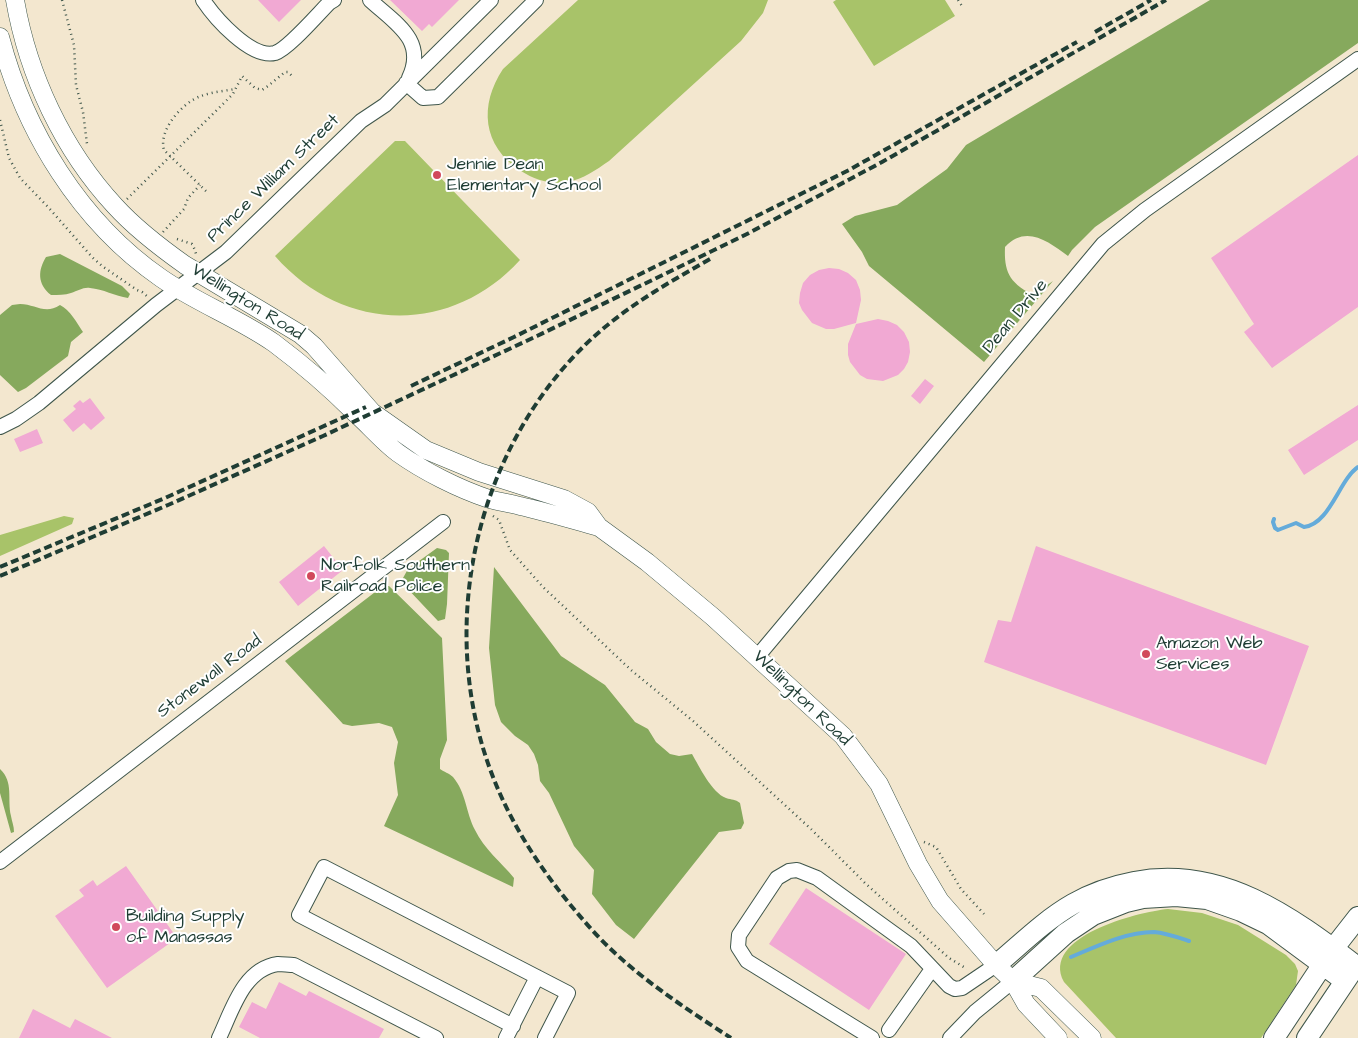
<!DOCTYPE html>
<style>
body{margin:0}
canvas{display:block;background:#f3e7cf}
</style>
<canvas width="1358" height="1038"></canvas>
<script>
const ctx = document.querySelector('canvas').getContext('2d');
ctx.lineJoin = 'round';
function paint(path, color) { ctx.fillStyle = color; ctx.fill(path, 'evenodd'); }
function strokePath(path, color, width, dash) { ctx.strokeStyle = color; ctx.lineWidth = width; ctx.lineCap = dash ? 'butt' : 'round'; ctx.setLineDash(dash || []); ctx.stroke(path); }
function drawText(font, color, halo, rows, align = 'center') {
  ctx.font = font + ' "Architects Daughter",sans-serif'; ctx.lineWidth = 4; ctx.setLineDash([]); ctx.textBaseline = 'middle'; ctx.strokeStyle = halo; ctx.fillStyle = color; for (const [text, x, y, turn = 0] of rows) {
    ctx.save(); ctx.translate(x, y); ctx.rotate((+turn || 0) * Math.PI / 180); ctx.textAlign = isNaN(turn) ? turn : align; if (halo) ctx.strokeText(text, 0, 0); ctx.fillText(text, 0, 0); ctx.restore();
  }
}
const green = new Path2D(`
 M578 0H768L763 13 741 41 609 161C596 170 583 179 568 182 552 185 535 180 521 171 482 146 479 105 503 69Z
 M836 0H945L955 16 874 66 833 2Z
 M395 141H405L520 260C451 336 342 333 275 256Z
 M64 516 74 518 72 524 0 556V535Z
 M1168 909 1202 913 1238 925 1286 955 1295 964 1298 971 1296 985 1261 1038H1116L1064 982C1040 937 1137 912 1168 909Z`);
const forest = new Path2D(`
 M1210 0H1358V43L1095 227 1072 250 1068 256C1049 242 1026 224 1005 247 1004 271 1009 282 1031 294L1043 288 1053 281 984 362 869 266 862 252 842 224 855 216 897 205 947 169 966 145Z
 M60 254 122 286 130 294 128 298C115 296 103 289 90 288 83 287 78 291 71 293 65 295 58 295 51 295 37 284 38 270 46 257Z
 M20 304C35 304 45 315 60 305 70 310 77 323 83 332L71 342 68 356 26 388 18 392 0 375V315L12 305Z
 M437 548 446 550 449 553 447 604 445 619 438 621 405 586 403 578 408 569Z
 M494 567 561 656 605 685 635 722 648 729 656 742 670 754 679 756 692 754C699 766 712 793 726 798 732 800 735 799 740 803L744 823 741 829 719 832 634 939 616 925 592 894 594 870 574 846 549 793 540 781 538 765 534 754 528 745 515 736 501 722 495 705 489 648Z
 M383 586H389L442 638 447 740 440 759V769C444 772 449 773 453 777 466 792 466 813 475 830 484 849 501 862 514 878L513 887 384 826 398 795 394 763 398 742 392 727 379 723 352 726 343 724 285 661Z
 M0 769C14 782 7 799 11 816 12 822 14 826 14 832L11 833 0 793Z`);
const stream = new Path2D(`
 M1274 519 1273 522 1275 528 1278 530 1296 523 1304 527C1330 524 1339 480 1358 467
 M1071 957C1097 946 1126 932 1154 932 1166 933 1177 937 1189 941`);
const building = new Path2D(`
 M258 0H301L279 22Z
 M390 0H459L432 27 429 24 422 31Z
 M1358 155V307L1272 368 1244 332 1254 324 1211 258Z
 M829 268 839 269 848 273 856 280 860 290 861 300 856 323 834 329H826L812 323 802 310 799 303 800 293 803 283 810 275 819 270Z
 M878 319 888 321 897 325 904 332 909 342 910 352 908 362 904 369 898 375 883 381 867 379 860 375 850 362 848 355V344L856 324Z
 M925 379 934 386 920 404 911 396Z
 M90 398 105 418 91 430 84 423 73 432 63 420 76 409 73 406 80 400 83 403Z
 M1358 405V440L1304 475 1288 450Z
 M37 429 43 443 20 452 14 439Z
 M324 546 343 570 298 606 279 582Z
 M1036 546 1309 646 1266 765 984 662 998 620 1011 622Z
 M126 866 177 938 107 988 55 916 84 896 79 890 93 880 97 886Z
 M806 888 906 954 869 1010 769 944Z
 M279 982 306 996 309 991 384 1029 379 1038H260L239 1027 252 1002 266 1009Z
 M33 1009 70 1028 75 1019 112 1038H19Z`);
const path = new Path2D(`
 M62 0 74 45 76 85 83 112 87 144
 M958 0 962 6
 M0 120 9 158 20 178 49 208 92 257 102 266 137 290 142 292 148 297
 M206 191 164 150C158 130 183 102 201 96 212 92 224 91 235 89
 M127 199 233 94 242 76 255 88 262 90 268 86 285 72H288L292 76
 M163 232 184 209 188 198 200 185
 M177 239 192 244 195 250 196 254
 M493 516 499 520 510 550 543 587 631 670 693 721 811 829 866 884 912 925 949 958 967 969
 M924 842 936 847 961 889 984 914`);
const minor = new Path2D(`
 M203 0C215 18 251 59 275 53 288 49 318 14 329 3L334 0
 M370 0C395 23 427 40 409 78
 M406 83 423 98 438 97 536 0
 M0 427 16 419 39 403 156 305 226 252 361 121 385 105 491 0
 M757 657 1103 244 1145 210 1358 59
 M0 862 443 522
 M513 1026 299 915 324 867 537 977
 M889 1030 932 969
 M219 1038C232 1011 243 969 278 964 283 964 289 965 294 965L436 1038
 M506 1038 537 977 568 993 545 1038
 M872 1038 747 961 738 947 739 935 777 878 789 871 797 870 817 878 911 946 949 986 955 989 962 988 996 965
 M950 1038 975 1012 1013 981`);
const major = new Path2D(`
 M15 0C28 75 63 150 115 206 135 228 161 248 185 265L300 334 314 346 372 412 426 450 479 472 564 499 588 512 599 527 647 562 713 617 843 736 879 784 918 864 940 901 996 965 1013 981 1026 1004 1058 1038
 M0 37C25 132 80 222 161 278 197 303 238 318 274 343 302 364 329 387 354 412 369 425 382 441 398 453 423 471 459 489 489 499 499 502 510 503 520 506 547 512 573 520 599 527
 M1013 981 1041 988 1092 1038`);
const highway = new Path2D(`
 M996 965C1021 944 1045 920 1073 904 1092 893 1113 886 1134 882 1221 865 1290 916 1356 966
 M1013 981 1066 933 1093 915 1126 902 1143 898 1176 896 1207 899 1241 911 1268 924 1345 981
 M1274 1038 1333 949 1358 917
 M1307 1038 1352 971`);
const rail = new Path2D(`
 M1095 32 1151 0
 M710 259C666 284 622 309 585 345 472 456 435 635 495 782 516 834 549 881 585 922 626 970 679 1004 731 1038
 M411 386 514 337 849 170 1077 42
 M0 567 165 498 366 407
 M0 576 168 505 323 436 537 336 749 233 882 162 1166 0`);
const markers = [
 [437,175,5,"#d1495b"],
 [311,576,5,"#d1495b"],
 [1146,654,5,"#d1495b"],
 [116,927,5,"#d1495b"]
];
const poiNames = [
 ["Jennie Dean",447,165],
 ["Elementary School",447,186],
 ["Norfolk Southern",321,566],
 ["Railroad Police",321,587],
 ["Amazon Web",1156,644],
 ["Services",1156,665],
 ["Building Supply",126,917],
 ["of Manassas",126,938]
];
const streetNames = [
 ["Prince William Street",274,179,-44],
 ["Wellington Road",247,303,32],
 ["Dean Drive",1016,317,-50],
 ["Stonewall Road",210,677,-37],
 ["Wellington Road",801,699,44]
];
paint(green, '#a8c369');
paint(forest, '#86a95d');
strokePath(stream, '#64abda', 4);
paint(building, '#f1a9d3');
strokePath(minor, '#3f564b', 16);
strokePath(major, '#3f564b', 19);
strokePath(highway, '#3f564b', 22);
strokePath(path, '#3f564b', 2.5, [1, 4]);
strokePath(minor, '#fff', 14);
strokePath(major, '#fff', 18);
strokePath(highway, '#fff', 20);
strokePath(rail, '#1f3d34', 4, [8, 4]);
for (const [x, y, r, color] of markers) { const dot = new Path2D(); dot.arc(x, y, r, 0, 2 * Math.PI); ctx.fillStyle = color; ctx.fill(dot); strokePath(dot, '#fff', 2); }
drawText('18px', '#1f3d34', '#fff', poiNames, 'left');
drawText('18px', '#1f3d34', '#fff', streetNames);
</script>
